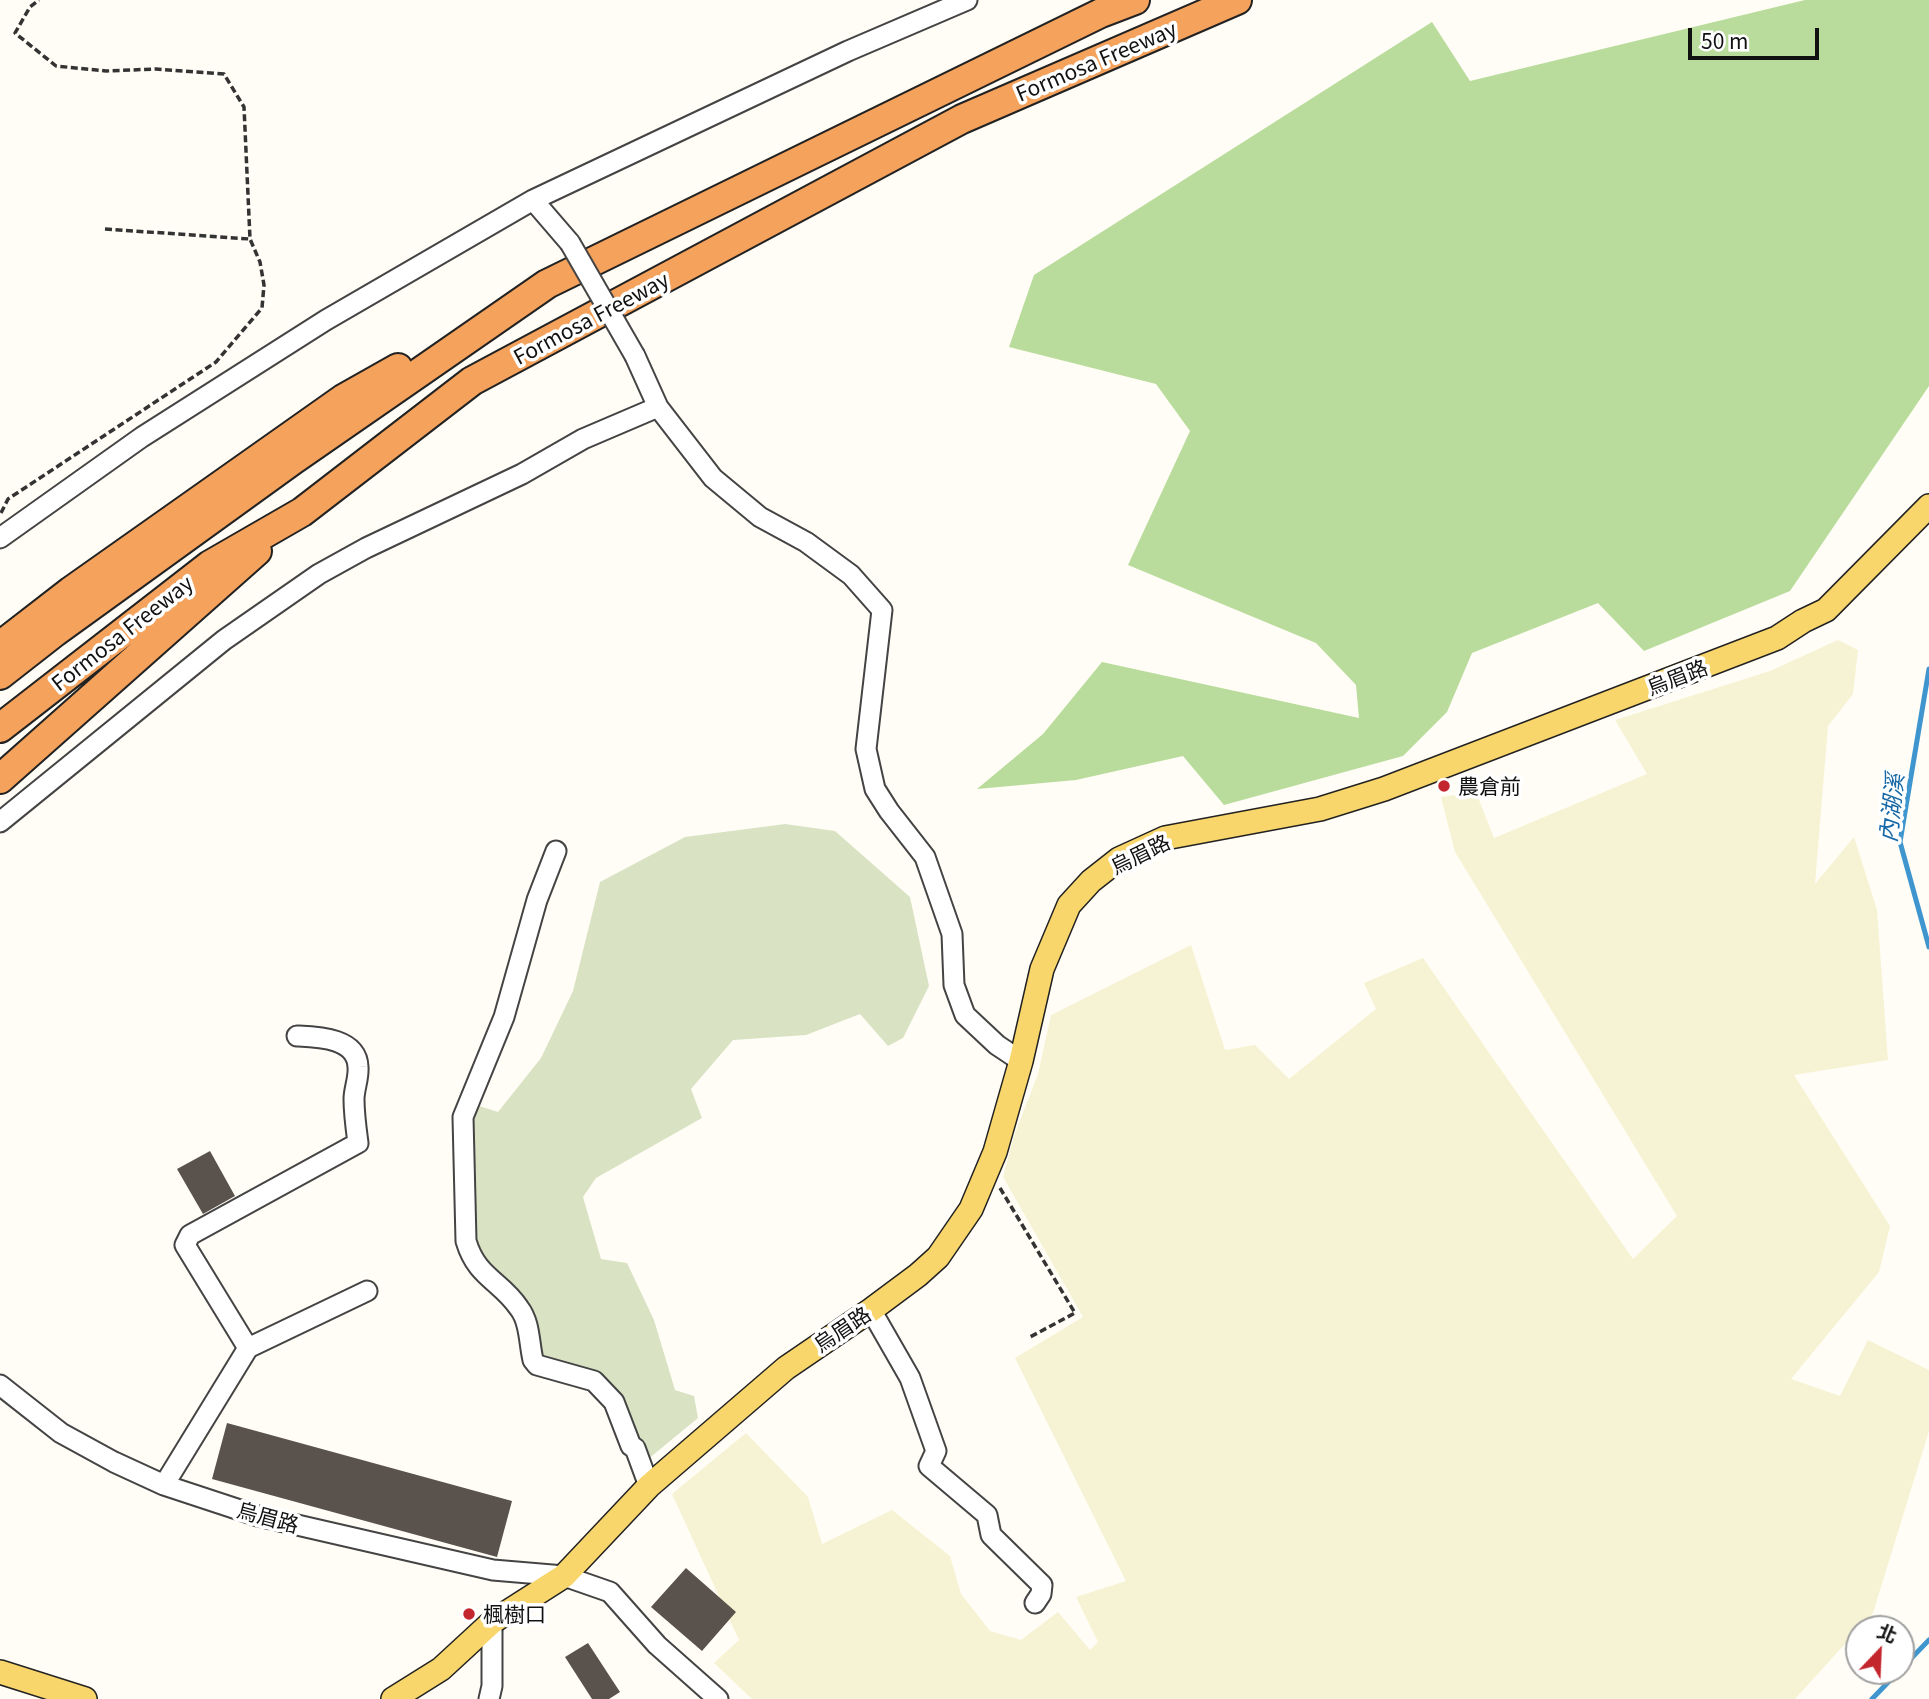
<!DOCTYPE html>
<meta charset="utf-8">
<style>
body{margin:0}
#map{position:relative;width:1929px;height:1699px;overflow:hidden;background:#fffdf5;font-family:Georgia,"Noto Sans TC",serif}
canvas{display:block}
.north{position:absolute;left:1845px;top:1615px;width:70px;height:70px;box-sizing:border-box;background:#fff;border:2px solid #a0a0a0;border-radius:50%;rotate:23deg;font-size:19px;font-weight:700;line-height:28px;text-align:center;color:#111}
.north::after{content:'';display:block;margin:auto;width:24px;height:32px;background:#c4262e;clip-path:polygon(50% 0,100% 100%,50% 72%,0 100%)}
.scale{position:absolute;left:1688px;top:28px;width:131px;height:32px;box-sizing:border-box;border:4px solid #111;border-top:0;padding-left:9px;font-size:21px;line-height:24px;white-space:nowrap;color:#111;-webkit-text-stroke:5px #fff;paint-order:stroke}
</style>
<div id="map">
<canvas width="1929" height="1699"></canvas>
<div class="north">北</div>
<div class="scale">50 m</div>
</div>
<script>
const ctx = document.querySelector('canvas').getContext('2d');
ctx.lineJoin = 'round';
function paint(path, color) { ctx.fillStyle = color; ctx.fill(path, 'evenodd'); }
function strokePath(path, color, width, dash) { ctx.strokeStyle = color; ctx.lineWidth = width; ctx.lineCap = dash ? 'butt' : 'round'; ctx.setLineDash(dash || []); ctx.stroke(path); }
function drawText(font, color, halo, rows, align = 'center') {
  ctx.font = font + ' Georgia,"Noto Sans TC",serif'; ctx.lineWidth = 7; ctx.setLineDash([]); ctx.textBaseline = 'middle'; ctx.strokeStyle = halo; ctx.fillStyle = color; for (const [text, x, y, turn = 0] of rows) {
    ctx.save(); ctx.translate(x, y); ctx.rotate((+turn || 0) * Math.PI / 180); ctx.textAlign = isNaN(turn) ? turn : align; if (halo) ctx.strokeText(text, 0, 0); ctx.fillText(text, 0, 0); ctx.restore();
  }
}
const farmland = new Path2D(`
 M1838 640 1858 650 1853 694 1828 726 1815 884 1854 837 1877 910 1888 1060 1794 1075 1890 1226 1879 1272 1791 1379 1840 1396 1868 1340 1929 1370V1431L1873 1613 1795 1699H752L714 1663 739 1640 672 1494 746 1433 808 1497 822 1544 892 1510 950 1556 961 1594 990 1631 1021 1640 1058 1612 1090 1650 1098 1642 1076 1597 1126 1581 1015 1358 1083 1317 1003 1177 1014 1136 1038 1074 1051 1015 1191 945 1225 1050 1255 1045 1289 1079 1376 1009 1364 983 1423 958 1633 1259 1677 1216 1455 852 1441 797 1476 792 1494 838 1647 774 1615 720 1770 671Z`);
const forest = new Path2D(`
 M1805 0H1929V386L1790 591 1644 651 1598 603 1472 653 1447 712 1403 756 1224 805 1183 756 1076 780 977 789 1043 734 1102 662 1359 718 1356 685 1316 643 1128 565 1190 431 1156 384 1009 347 1034 275 1432 22 1470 81Z`);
const cemetery = new Path2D(`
 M785 824 835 831 910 897 929 986 903 1038 888 1046 860 1014 806 1035 733 1040 691 1089 702 1118 596 1178 583 1197 601 1259 627 1263 654 1320 675 1390 694 1396 698 1418 647 1460 604 1379 538 1361 526 1315 462 1237 467 1102 498 1112 541 1058 573 991 600 882 685 837Z`);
const stream = new Path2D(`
 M1929 669 1900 842 1929 947
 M1901 1669 1929 1640
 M1872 1699 1899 1671`);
const building = new Path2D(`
 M210 1151 235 1196 203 1214 177 1169Z
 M227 1423 512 1501 497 1557 212 1479Z
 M686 1568 736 1612 702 1651 651 1607Z
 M588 1643 620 1692 609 1699H592L565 1657Z`);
const path = new Path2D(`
 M105 229 250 239
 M1 513 8 499 216 362 262 308 264 285 260 262 250 239 244 107 224 74 156 69 106 71 56 66 15 33 30 7 39 0
 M1000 1188 1075 1313 1030 1337`);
const minor = new Path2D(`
 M533 200 848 51 967 0
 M635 356 658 407 713 478 760 517 806 542 851 575 882 610 866 749 875 789 889 811 925 857 952 934 954 985 965 1015 997 1045 1021 1061
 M0 538 142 437 326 320 533 200 570 243
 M0 822 224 640 319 574 366 548 522 474 583 439 658 407
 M556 851 537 900 504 1017 463 1117 466 1241C477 1278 500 1280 519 1308 530 1322 529 1343 533 1360L537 1365 594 1381 614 1402 631 1446 635 1448 649 1486
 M297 1036C319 1037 357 1038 358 1067 359 1078 354 1089 354 1099 354 1114 356 1128 358 1143L190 1235 185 1245 248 1348 367 1291
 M871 1310 910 1378 936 1451 929 1466 987 1515 991 1535 1042 1585 1041 1594 1035 1603
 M0 1385 61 1433 114 1462 164 1485 258 1516 493 1570 564 1576 610 1592 657 1645 718 1699
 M164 1485 248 1348
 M489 1699 492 1686V1622`);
const major = new Path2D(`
 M0 1672 85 1699
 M393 1699 441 1669 492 1622 564 1576 649 1486 786 1368 871 1310 918 1275 938 1257 971 1209 995 1152 1021 1061 1042 969 1069 905 1091 881 1119 859 1165 838 1320 809 1384 789 1777 638 1803 621 1826 610 1929 506`);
const highway = new Path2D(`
 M0 646 71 591 343 399 398 368
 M0 675 55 632 293 460 547 284 1101 13 1135 0
 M0 728 210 565 302 512 472 381 962 119 1237 0
 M0 779 257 551`);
const minorBridge = new Path2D(`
 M570 243 635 356`);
const markers = [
 [1444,786,7,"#c4262e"],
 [469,1614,7,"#c4262e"]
];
const streetNames = [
 ["Formosa Freeway",1096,61,-23],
 ["Formosa Freeway",591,318,-28],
 ["Formosa Freeway",122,633,-38],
 ["烏眉路",1677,677,-21],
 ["烏眉路",1140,854,-26],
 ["烏眉路",842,1329,-34],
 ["烏眉路",268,1517,15]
];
const poiNames = [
 ["農倉前",1458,786],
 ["楓樹口",483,1614]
];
const waterNames = [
 ["內湖溪",1891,808,-84]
];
paint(farmland, '#f6f3d4');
paint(forest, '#b9dc9c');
paint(cemetery, '#d9e3c4');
strokePath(stream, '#3f96cf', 5);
paint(building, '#5a524d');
strokePath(minor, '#444', 23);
strokePath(major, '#222', 26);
strokePath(highway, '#222', 32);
strokePath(path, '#333', 3.5, [7, 3.5]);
strokePath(minor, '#fff', 19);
strokePath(major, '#f9d66b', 23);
strokePath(highway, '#f5a25d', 28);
strokePath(minorBridge, '#444', 23, []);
strokePath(minorBridge, '#fff', 19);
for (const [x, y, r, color] of markers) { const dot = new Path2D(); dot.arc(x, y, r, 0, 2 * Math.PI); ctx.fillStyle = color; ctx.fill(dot); strokePath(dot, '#fff', 2.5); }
drawText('21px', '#111', '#fff', streetNames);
drawText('21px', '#111', '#fff', poiNames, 'left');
drawText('italic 23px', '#1768a6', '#fff', waterNames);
</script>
